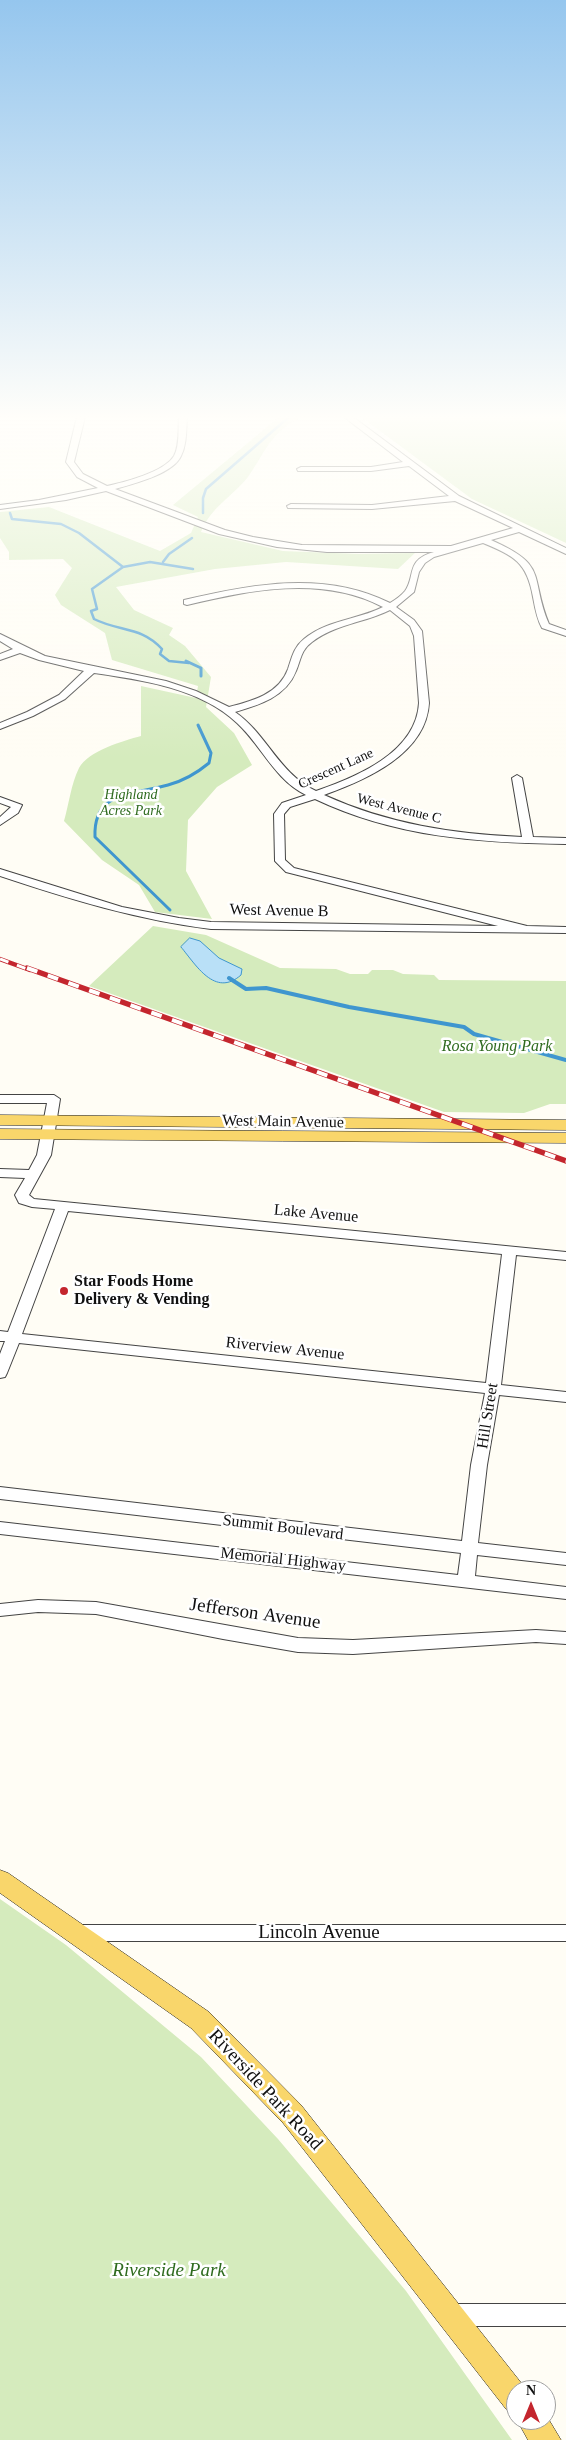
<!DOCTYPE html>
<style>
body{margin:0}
#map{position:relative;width:566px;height:2440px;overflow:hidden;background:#fffdf5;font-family:"Times New Roman",serif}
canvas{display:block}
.north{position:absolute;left:506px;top:2380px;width:50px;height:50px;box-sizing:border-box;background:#fff;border:1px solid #a0a0a0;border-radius:50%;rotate:0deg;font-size:14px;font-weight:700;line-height:20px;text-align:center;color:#111}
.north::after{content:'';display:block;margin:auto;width:18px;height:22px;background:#c4262e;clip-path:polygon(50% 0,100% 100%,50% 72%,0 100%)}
</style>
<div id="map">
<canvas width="566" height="2440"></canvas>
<div class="north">N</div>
</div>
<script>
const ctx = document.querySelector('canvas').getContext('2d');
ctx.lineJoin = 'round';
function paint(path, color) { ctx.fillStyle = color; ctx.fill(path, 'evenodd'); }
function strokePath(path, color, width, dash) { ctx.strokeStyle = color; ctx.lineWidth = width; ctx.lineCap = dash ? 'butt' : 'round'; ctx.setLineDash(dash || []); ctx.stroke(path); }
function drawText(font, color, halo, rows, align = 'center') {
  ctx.font = font + ' "Times New Roman",serif'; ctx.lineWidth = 5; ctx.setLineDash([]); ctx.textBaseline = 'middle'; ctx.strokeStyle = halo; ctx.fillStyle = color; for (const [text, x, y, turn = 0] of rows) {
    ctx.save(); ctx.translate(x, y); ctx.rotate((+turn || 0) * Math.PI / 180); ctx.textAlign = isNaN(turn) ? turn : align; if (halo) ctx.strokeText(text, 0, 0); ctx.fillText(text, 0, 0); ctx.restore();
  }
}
const green = new Path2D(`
 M279 417H301C270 433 266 451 248 477 233 496 210 508 201 532L283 551 359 554 415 553 398 569 286 562 215 569 116 587 134 610 173 628 169 635 185 646 211 677 206 707 234 733 252 765 217 787 188 820 186 871 212 919 155 912 139 885 102 860 64 821C69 804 71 784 79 768 88 751 123 741 141 736V686L196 698 198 686 112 660 105 633 61 605 55 595 72 568 63 559 9 560V552L0 538V512L49 507 160 551 191 533 198 517 173 505Z
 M361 417H566V543L472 499Z
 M153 926 206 935 280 968 336 969 350 974H368L372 970H393L403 974 434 975 439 980 566 981V1104H550L524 1113 444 1112 89 986Z
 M0 1899 66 1945 201 2057 278 2139 406 2291 512 2440H0Z`);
const water = new Path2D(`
 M190 938 200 941 219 958 242 969 241 975C215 998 196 965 181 947Z`);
const streamFar2 = new Path2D(`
 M10 513 12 519 61 524 79 533 123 567 92 589 97 609 91 611 94 619C120 632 141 626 162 649L160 654 169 661 189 663
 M203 513V498L206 489 289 417
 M163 562 169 554 192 538
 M123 567 150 562 193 569`);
const streamFar1 = new Path2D(`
 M186 661 201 668V676
 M170 910 95 837C93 790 134 795 168 785 183 781 197 773 209 763L211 753 198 725`);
const stream = new Path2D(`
 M229 978 246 989 266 988 349 1007 464 1027 474 1034 566 1060`);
const minor = new Path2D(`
 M77 417H85L74 462 83 474 107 486C125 482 164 472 174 456 180 445 178 429 179 417H187C186 430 187 444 181 456 173 474 133 484 115 489L225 530 253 537 302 545 451 546 513 528 455 501 372 509 288 508 287 506 291 504 372 505 449 496 409 466 371 471H298L297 469 301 467H371L403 462 344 417H353L459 496 566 548V554L519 532 491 540C550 566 529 576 549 624L566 630V636L542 628C537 619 535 608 533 597 527 562 514 556 483 543L434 557 425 563 419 572 414 592 396 607 414 620 422 631 429 703C426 754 366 780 324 795 388 824 453 834 522 837L512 778 517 775 522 778 533 837 566 838V844C479 843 395 837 315 799L290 807 284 814 285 860 294 868 527 926 566 927V933L211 929C138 920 69 899 0 876V869L122 907 179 918 211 922 498 926 286 872 275 861 274 814 282 803 306 795C274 779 262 746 237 723 200 688 142 680 94 673L65 699 33 716 0 729V723L27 712 59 695 84 671 39 660 20 653 0 660V654L13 649 0 641V634L45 656 166 681 196 691 229 707C252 701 279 694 288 669 292 657 294 647 304 639 327 620 357 620 383 607 321 575 251 590 187 605L184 604V600C251 584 325 570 390 603 395 600 401 596 405 591 416 576 405 560 434 552H327L277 547 219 534 106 491 66 500 0 509V505L39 500 98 488 77 477 66 462ZM390 610 410 626 414 636 419 703C416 753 356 777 316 791 279 774 267 734 235 712 259 705 286 697 296 671 301 659 301 650 312 642 335 624 364 623 390 610Z
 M0 797 22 805 18 813 0 825V817L11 807 0 803Z
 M0 1095H54L60 1099 51 1155 29 1195 34 1199 566 1252V1260L516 1255 501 1385 566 1392V1402L499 1395 487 1465 478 1543 566 1553V1565L477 1555 475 1576 566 1587V1599L0 1534V1522L458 1575 461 1553 0 1499V1487L462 1541 471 1465 485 1393 19 1343 7 1373 5 1377 0 1378V1354L5 1341H0V1331L8 1332 55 1209 32 1207 19 1203 15 1195 25 1178 0 1177V1169L29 1170 37 1155 47 1103H0ZM68 1211 502 1254 486 1383 22 1334Z
 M38 1600 96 1602 298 1638 353 1640 536 1630 566 1632V1644L536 1642 353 1654 298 1652 223 1639 96 1614 38 1612 0 1616V1604Z
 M77 1925H566V1941H77L70 1939 67 1933 70 1927Z
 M452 2304H566V2326H452L444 2323 441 2315 444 2307Z`);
const major = new Path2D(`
 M0 1115 566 1120V1130L0 1125Z
 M0 1129 566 1133V1143L0 1139Z
 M0 1870 8 1873 209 2012 301 2105 526 2389 516 2390V2414L506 2409 283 2123 191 2028 0 1893Z
 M546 2415 561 2440H528L517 2420H546Z`);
const railFar1 = new Path2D(`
 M0 959 30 970`);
const rail = new Path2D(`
 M27 968 566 1161`);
const markers = [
 [64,1291,5,"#c4262e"]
];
const farStreetnames = [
 ["Crescent Lane",336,769,-24],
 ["West Avenue C",399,809,14]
];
const farParknames = [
 ["Highland",131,795],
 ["Acres Park",131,811]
];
const streetNames = [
 ["West Avenue B",279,911,1],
 ["West Main Avenue",283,1122,1],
 ["Lake Avenue",316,1214,5],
 ["Riverview Avenue",285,1349,6],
 ["Hill Street",488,1416,-81],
 ["Summit Boulevard",283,1528,7],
 ["Memorial Highway",283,1560,6]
];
const parkNames = [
 ["Rosa Young Park",497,1047]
];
const poiNames = [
 ["Star Foods Home",74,1282],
 ["Delivery & Vending",74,1300]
];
const nearStreetnames = [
 ["Jefferson Avenue",255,1614,8],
 ["Lincoln Avenue",319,1933],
 ["Riverside Park Road",265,2090,47]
];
const nearParknames = [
 ["Riverside Park",169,2271]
];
paint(green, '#d5ebbd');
paint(water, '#b9e0f7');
strokePath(water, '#3f96cf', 1);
strokePath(streamFar2, '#3f96cf', 2.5);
strokePath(streamFar1, '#3f96cf', 3);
strokePath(stream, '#3f96cf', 4);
strokePath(minor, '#444', 2);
strokePath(major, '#222', 1);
paint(minor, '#fff');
paint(major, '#f9d66b');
strokePath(railFar1, '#c4262e', 4.5);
strokePath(rail, '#c4262e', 5.5);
strokePath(railFar1, '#fff', 3, [9]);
strokePath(rail, '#fff', 4, [11]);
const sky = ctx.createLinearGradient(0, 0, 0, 759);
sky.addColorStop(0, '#95c6ee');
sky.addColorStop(0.55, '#fffefa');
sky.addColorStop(1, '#fffefa00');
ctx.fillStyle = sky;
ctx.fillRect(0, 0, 566, 759);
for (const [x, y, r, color] of markers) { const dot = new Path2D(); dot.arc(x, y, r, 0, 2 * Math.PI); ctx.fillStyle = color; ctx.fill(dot); strokePath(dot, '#fff', 2); }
drawText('14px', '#111', '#fff', farStreetnames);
drawText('italic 14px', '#2f6b1f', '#fff', farParknames);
drawText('16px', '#111', '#fff', streetNames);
drawText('italic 16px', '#2f6b1f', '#fff', parkNames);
drawText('bold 16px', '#111', '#fff', poiNames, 'left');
drawText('19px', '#111', '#fff', nearStreetnames);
drawText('italic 19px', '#2f6b1f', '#fff', nearParknames);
</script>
